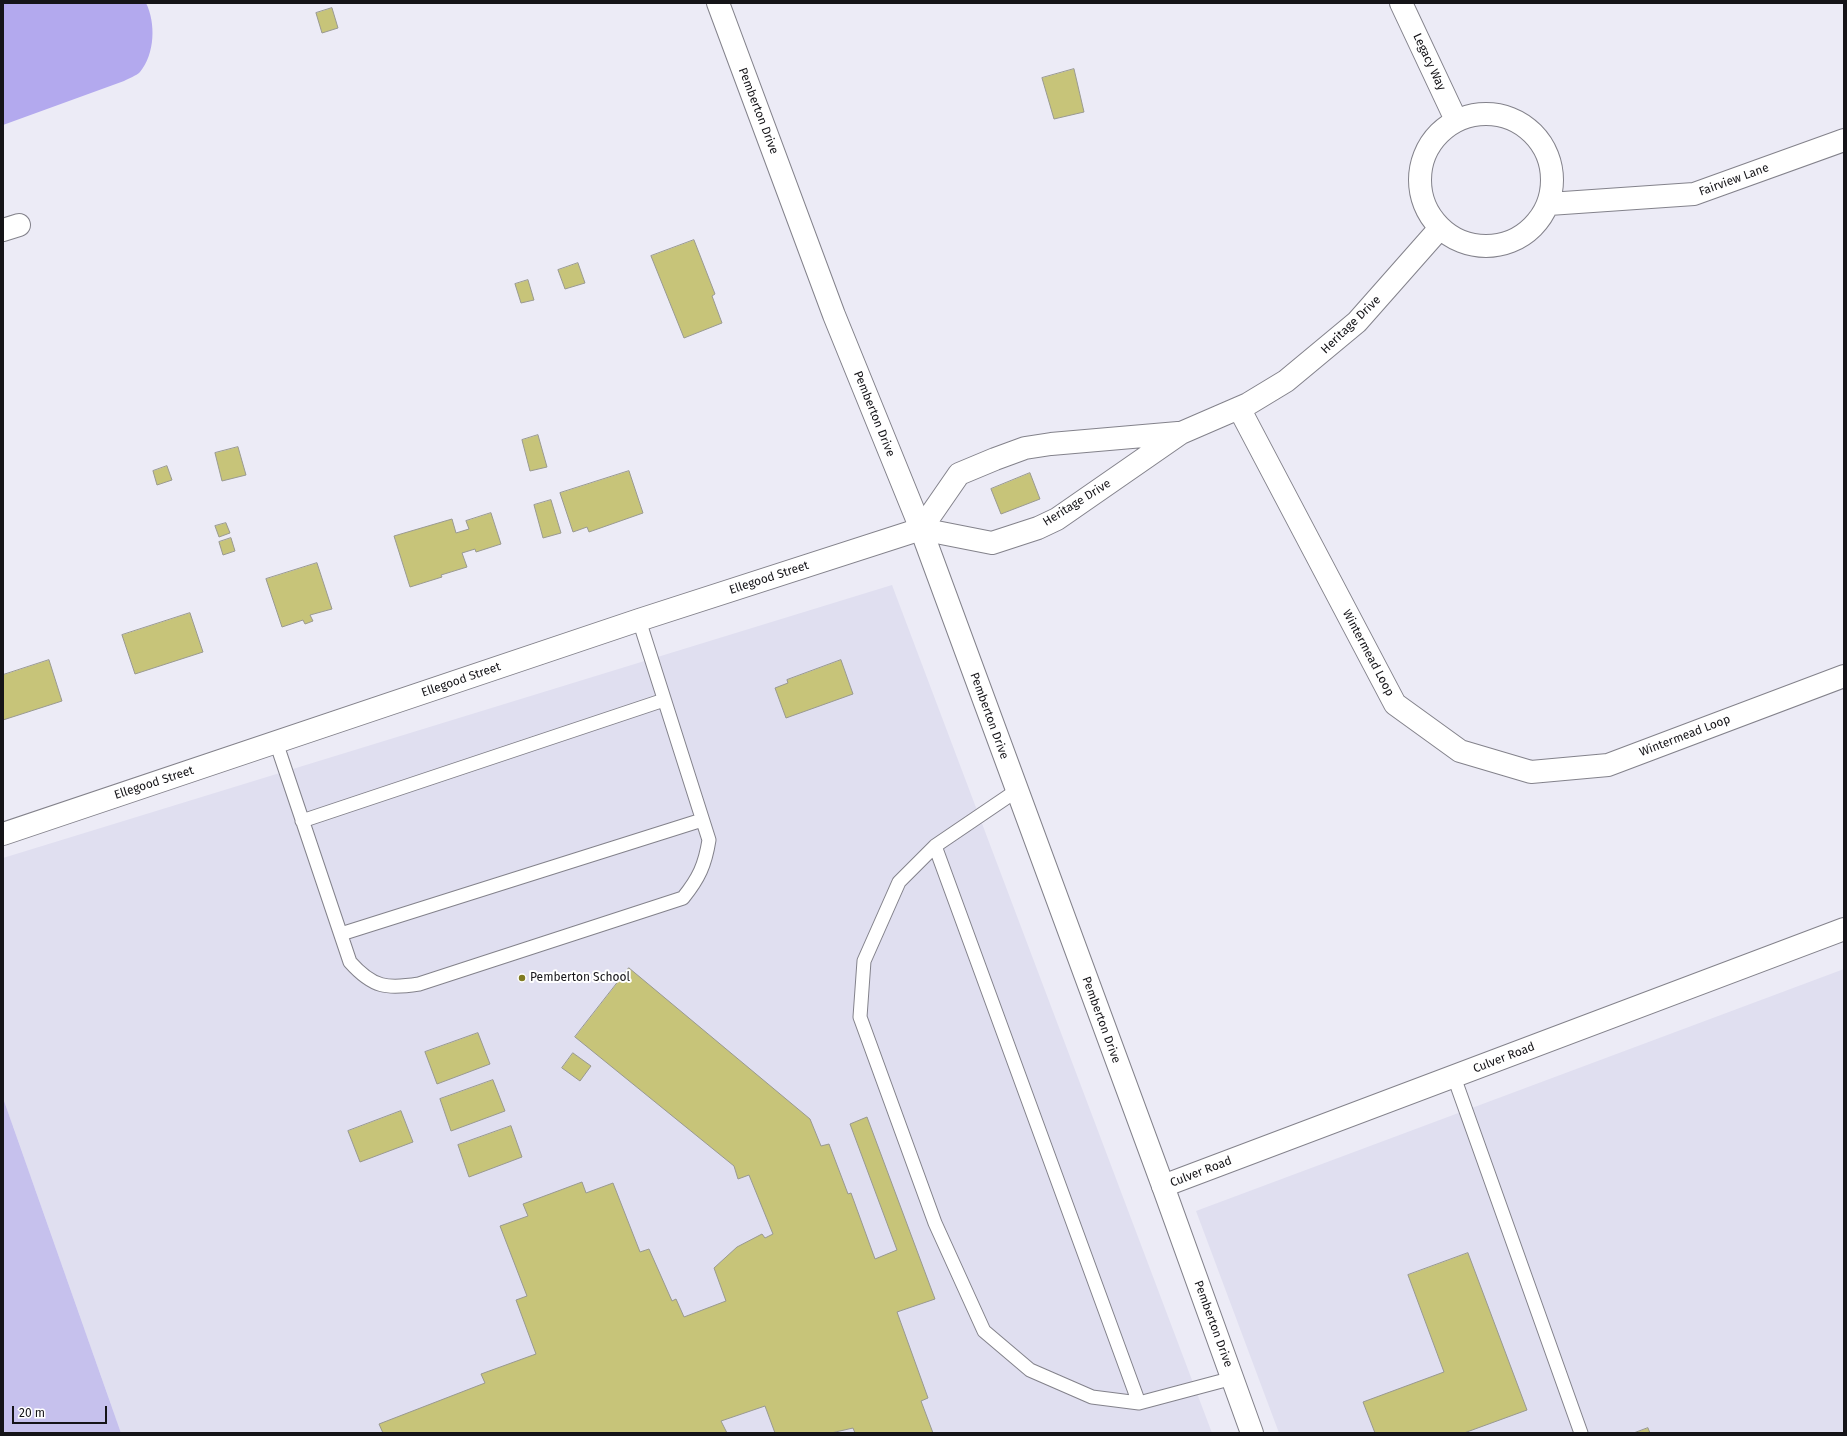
<!DOCTYPE html>
<style>
body{margin:0}
#map{position:relative;width:1847px;height:1436px;overflow:hidden;background:#ecebf6;font-family:"Fira Sans",sans-serif}
canvas{display:block}
.frame{position:absolute;inset:0;border:4px solid #151418;pointer-events:none}
.scale{position:absolute;left:12px;top:1406px;width:95px;height:18px;box-sizing:border-box;border:2px solid #151418;border-top:0;padding-left:5px;font-size:12px;line-height:14px;white-space:nowrap;color:#151418;-webkit-text-stroke:3px #fff;paint-order:stroke}
</style>
<div id="map">
<canvas width="1847" height="1436"></canvas>
<div class="frame"></div>
<div class="scale">20 m</div>
</div>
<script>
const ctx = document.querySelector('canvas').getContext('2d');
ctx.lineJoin = 'round';
function paint(path, color) { ctx.fillStyle = color; ctx.fill(path, 'evenodd'); }
function strokePath(path, color, width, dash) { ctx.strokeStyle = color; ctx.lineWidth = width; ctx.lineCap = dash ? 'butt' : 'round'; ctx.setLineDash(dash || []); ctx.stroke(path); }
function drawText(font, color, halo, rows, align = 'center') {
  ctx.font = font + ' "Fira Sans",sans-serif'; ctx.lineWidth = 4; ctx.setLineDash([]); ctx.textBaseline = 'middle'; ctx.strokeStyle = halo; ctx.fillStyle = color; for (const [text, x, y, turn = 0] of rows) {
    ctx.save(); ctx.translate(x, y); ctx.rotate((+turn || 0) * Math.PI / 180); ctx.textAlign = isNaN(turn) ? turn : align; if (halo) ctx.strokeText(text, 0, 0); ctx.fillText(text, 0, 0); ctx.restore();
  }
}
const built = new Path2D(`
 M892 585 1212 1433H121L3 1098V858Z
 M1844 969V1433H1279L1196 1211Z`);
const green = new Path2D(`
 M3 1098 121 1433H3Z`);
const water = new Path2D(`
 M3 3H146C156 23 155 54 140 72 136 76 129 78 124 81L3 125Z`);
const building = new Path2D(`
 M332 8 338 28 322 33 316 13Z
 M1074 69 1084 112 1054 119 1042 78Z
 M694 240 715 294 712 296 722 323 684 338 651 256Z
 M578 263 585 283 565 289 558 270Z
 M528 280 534 300 521 303 515 284Z
 M538 435 547 467 530 471 522 440Z
 M238 447 246 475 222 481 215 453Z
 M167 466 172 480 157 485 153 471Z
 M629 471 643 513 589 532 587 527 573 532 560 493Z
 M1030 473 1040 499 1001 514 991 489Z
 M551 500 561 533 543 538 534 505Z
 M491 513 501 544 476 552 475 549 462 553 467 567 441 575 442 577 410 587 394 536 452 519 456 533 469 529 466 521Z
 M226 523 230 533 219 537 215 526Z
 M231 538 235 551 223 555 219 542Z
 M317 563 332 609 310 615 313 621 305 624 303 620 282 627 266 579Z
 M190 613 203 652 135 674 122 635Z
 M49 660 62 701 3 720V675Z
 M841 660 853 694 786 718 775 688 788 683 787 680Z
 M629 968 810 1119 821 1146 829 1144 848 1194 851 1193 875 1259 897 1250 850 1124 867 1117 935 1299 897 1312 928 1398 921 1401 933 1433H855L853 1428 831 1433H775L765 1406 721 1421 727 1433H383L379 1424 485 1383 481 1374 536 1354 516 1300 527 1296 500 1226 528 1216 523 1204 582 1182 586 1193 613 1183 640 1252 649 1249 672 1301 676 1299 684 1317 726 1301 714 1268 737 1247 762 1234 765 1238 773 1234 749 1175 738 1179 734 1166 575 1037Z
 M478 1033 490 1064 437 1084 425 1052Z
 M573 1053 591 1066 580 1081 562 1068Z
 M493 1080 505 1111 451 1131 440 1099Z
 M401 1111 413 1142 360 1162 348 1131Z
 M511 1126 522 1157 469 1177 458 1145Z
 M1468 1253 1527 1410 1464 1433H1375L1363 1402 1444 1372 1408 1275Z
 M1648 1428 1650 1433H1634Z`);
const service = new Path2D(`
 M276 742 350 962C373 988 387 989 419 984L683 898C699 878 705 865 709 840L639 620
 M1016 791 935 846 899 882 864 961 860 1017 935 1223 984 1331 1030 1370 1092 1397 1139 1403 1233 1378
 M302 821 664 700
 M935 846 1139 1403
 M341 934 702 820
 M1454 1077 1581 1433`);
const minor = new Path2D(`
 M1401 3 1456 120
 M1420 180a66 66 0 1 1 132 0a66 66 0 1 1-132 0Z
 M1549 204 1694 194 1844 140
 M3 230 19 225
 M1239 408 1395 704 1460 751 1531 772 1608 765 1844 676
 M921 529 959 474 995 459 1025 448 1051 444 1178 433
 M3 834 639 620 921 529 992 543 1038 528 1057 519 1181 433 1248 404 1286 381 1357 322 1440 228
 M1163 1186 1844 929`);
const tertiary = new Path2D(`
 M718 3 834 315 921 529 1163 1186 1252 1433`);
const markers = [
 [522,978,4,"#807b22"]
];
const streetNames = [
 ["Legacy Way",1429,62,65],
 ["Pemberton Drive",758,111,69],
 ["Fairview Lane",1734,180,-20],
 ["Heritage Drive",1351,325,-44],
 ["Pemberton Drive",874,414,68],
 ["Heritage Drive",1077,503,-32],
 ["Ellegood Street",769,578,-18],
 ["Wintermead Loop",1368,653,62],
 ["Ellegood Street",461,680,-19],
 ["Pemberton Drive",989,716,70],
 ["Wintermead Loop",1685,736,-21],
 ["Ellegood Street",154,783,-18],
 ["Pemberton Drive",1101,1020,70],
 ["Culver Road",1504,1058,-21],
 ["Culver Road",1201,1172,-21],
 ["Pemberton Drive",1213,1324,70]
];
const poiNames = [
 ["Pemberton School",530,978]
];
paint(built, '#e0dff0');
paint(green, '#c6c1ed');
paint(water, '#b3a9ee');
paint(building, '#c7c479');
strokePath(building, '#999990', 1);
strokePath(service, '#83828b', 15);
strokePath(minor, '#83828b', 24);
strokePath(tertiary, '#83828b', 24);
strokePath(service, '#fff', 13);
strokePath(minor, '#fff', 22);
strokePath(tertiary, '#fff', 22);
for (const [x, y, r, color] of markers) { const dot = new Path2D(); dot.arc(x, y, r, 0, 2 * Math.PI); ctx.fillStyle = color; ctx.fill(dot); strokePath(dot, '#fff', 1.5); }
drawText('12px', '#151418', '#fff', streetNames);
drawText('12px', '#151418', '#fff', poiNames, 'left');
</script>
